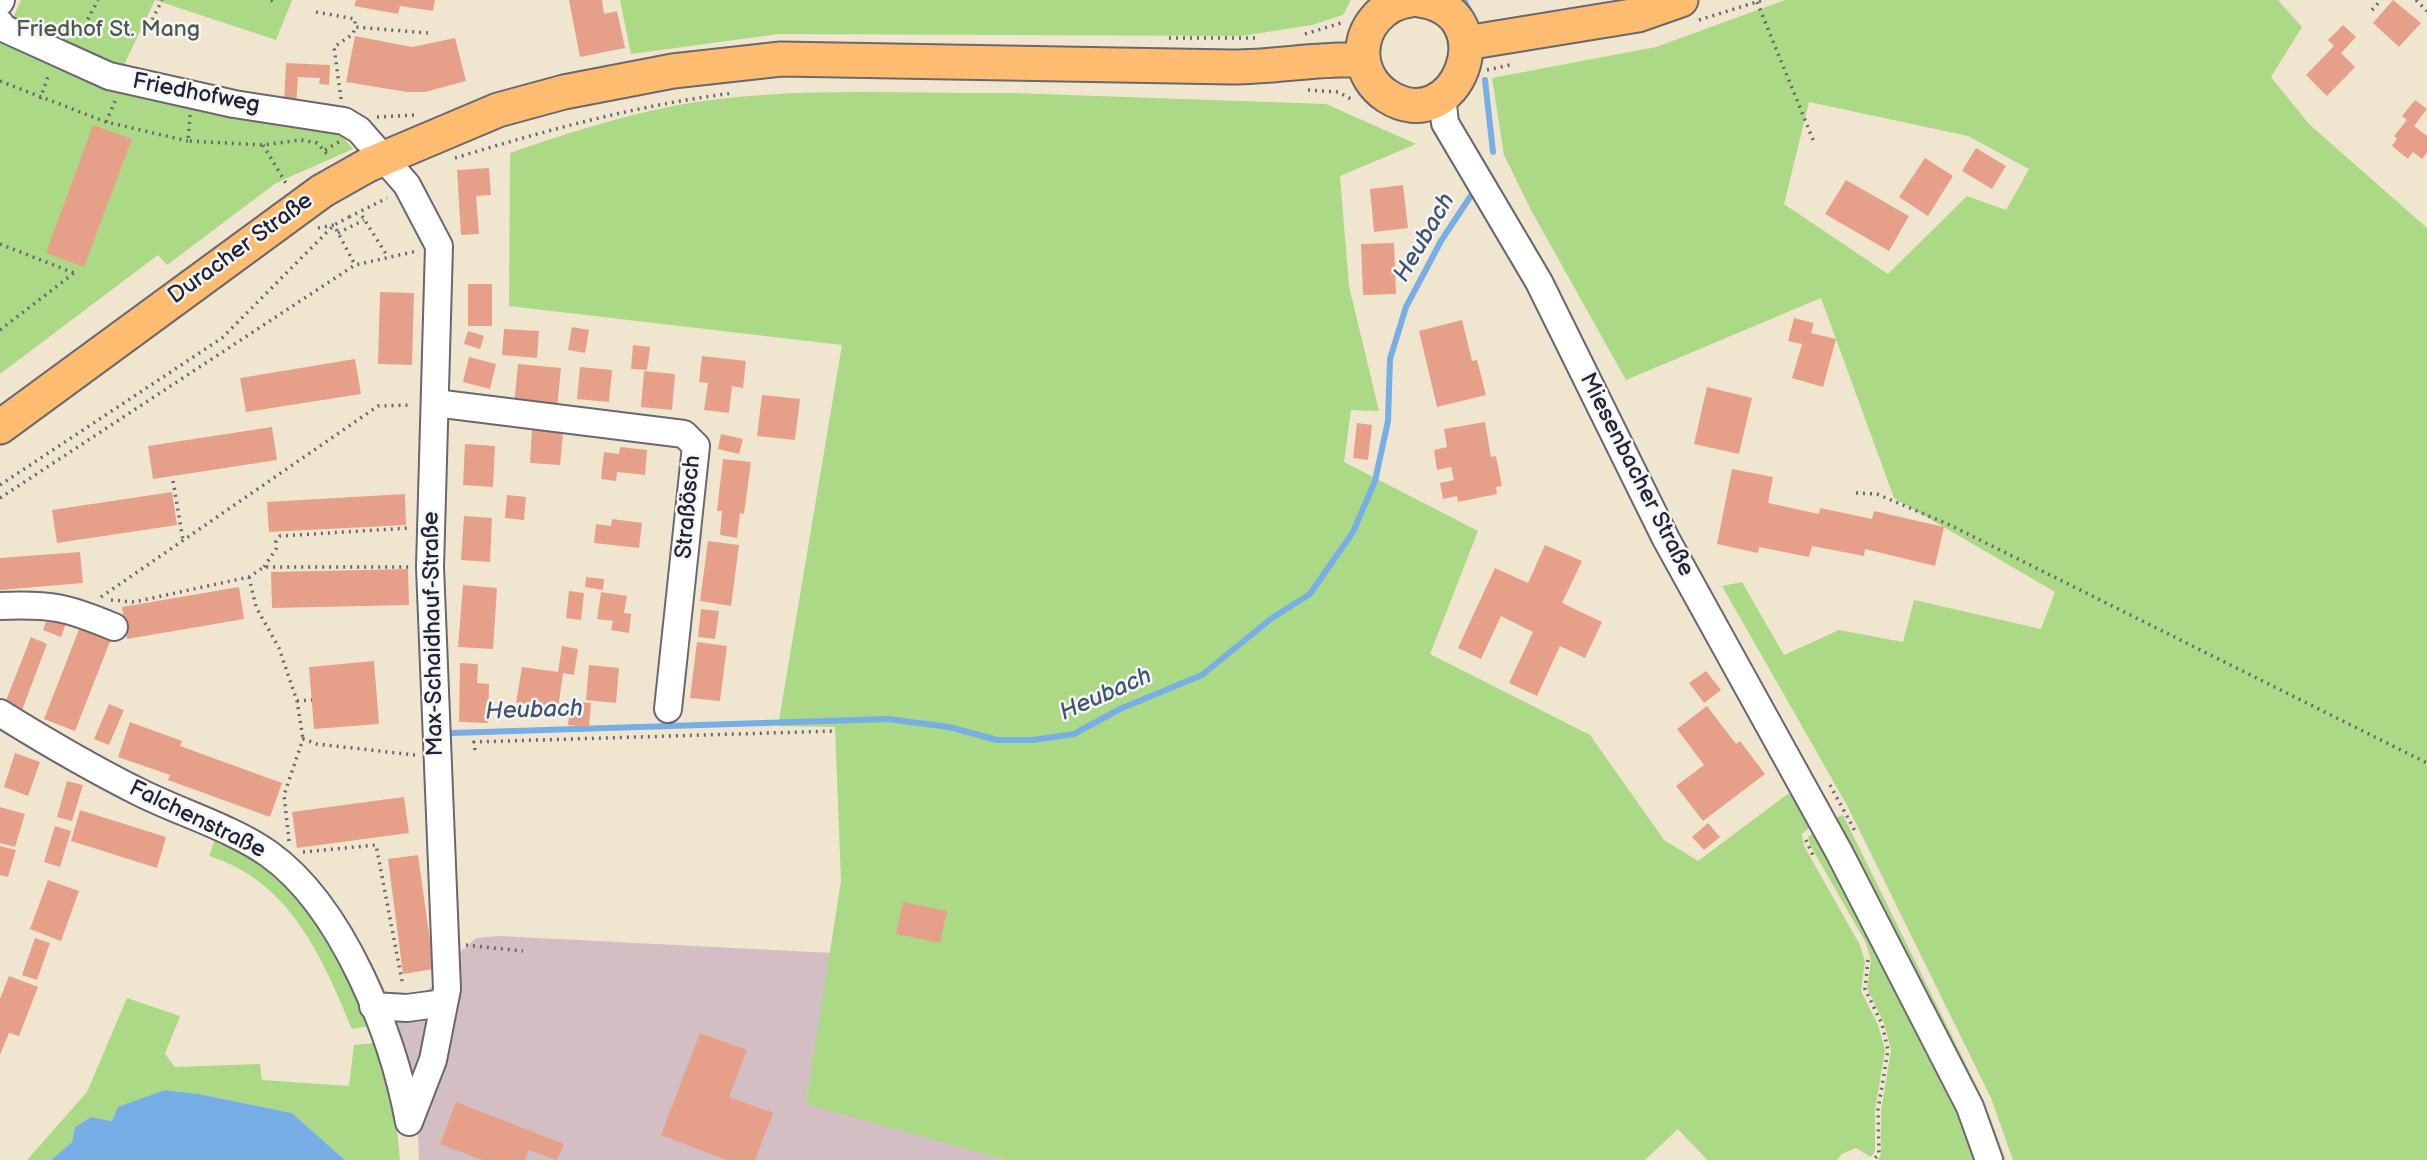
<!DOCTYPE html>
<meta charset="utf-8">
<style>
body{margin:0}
canvas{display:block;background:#f0e6cf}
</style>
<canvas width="2427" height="1160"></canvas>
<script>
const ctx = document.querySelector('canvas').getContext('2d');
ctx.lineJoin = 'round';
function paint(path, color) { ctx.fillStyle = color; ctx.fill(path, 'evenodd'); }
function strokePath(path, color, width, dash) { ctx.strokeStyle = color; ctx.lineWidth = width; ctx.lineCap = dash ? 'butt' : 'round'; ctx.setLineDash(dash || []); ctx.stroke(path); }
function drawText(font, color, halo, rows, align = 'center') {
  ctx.font = font + ' "Balsamiq Sans",sans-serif'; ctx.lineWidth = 5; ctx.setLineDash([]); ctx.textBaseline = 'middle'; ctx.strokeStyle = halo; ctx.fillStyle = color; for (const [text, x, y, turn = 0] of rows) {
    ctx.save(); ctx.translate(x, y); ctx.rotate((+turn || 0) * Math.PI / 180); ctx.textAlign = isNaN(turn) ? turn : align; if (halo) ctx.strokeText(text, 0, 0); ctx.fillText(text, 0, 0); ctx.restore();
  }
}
const industrial = new Path2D(`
 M499 936 832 953 806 1103 1005 1160H419L417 1109 376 992 419 997 439 981 456 956 476 938Z`);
const green = new Path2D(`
 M21 0H292L276 40 155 0 123 67 13 18Z
 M620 0H1351L1343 15 1312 25 1241 36 779 34 631 54Z
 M1785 0H2278L2302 27 2271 77 2309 124 2427 228V1160H2013L1991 1098 1848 807 1722 586 1742 582 1784 655 1839 630 1903 642 1914 600 2041 629 2055 592 1894 498 1821 298 1626 380 1532 212 1504 155 1492 78 1656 47ZM1809 102 1968 136 2029 169 2006 210 1967 196 1888 274 1784 204Z
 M0 36 332 124 353 149 276 183 167 265 158 255 0 374Z
 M1012 93 1326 104 1416 144 1340 176 1349 286 1379 411 1351 410 1344 462 1478 531 1430 654 1590 735 1664 840 1698 861 1789 793 1810 827 1802 834 1804 846 1860 945 1865 962 1861 991 1878 1025 1885 1050 1875 1110V1151L1871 1157 1856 1148 1842 1154 1837 1160H1707L1678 1129 1645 1160H1005L806 1104 841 881 835 727 778 726 842 345 509 306 510 153C564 134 618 117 673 106 783 85 901 94 1012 93Z
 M1843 815 1984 1101 2006 1160H1997L1833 819Z
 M1814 832 1961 1111 1978 1160H1878L1881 1154V1111L1891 1050 1884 1023 1867 988 1871 961 1866 943 1810 845 1808 837Z
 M215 839C307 881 331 939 369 1026L352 1029C322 957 290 881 209 856Z
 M127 998 180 1016 165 1054 175 1067 260 1064 262 1080 349 1086 354 1045 376 1043 395 1109 400 1160H345L292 1113 199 1094 165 1090 145 1099 113 1121 91 1117 75 1127 72 1142 51 1160H27L87 1092Z`);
const water = new Path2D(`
 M165 1090 199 1094 292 1113 345 1160H51L72 1142 75 1127 91 1117 112 1121 118 1107Z`);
const stream = new Path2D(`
 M1464 0 1472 16
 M1485 80 1493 152
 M452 733 888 719 949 727 997 740H1033L1074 734 1120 709 1202 675 1272 618 1310 594 1353 532 1375 481 1388 421 1390 359 1406 307 1441 241 1472 194`);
const building = new Path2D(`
 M356 0H435L433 11 400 6 398 14 354 6Z
 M569 0H602L604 14 617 11 625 48 580 57Z
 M2393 0 2421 23 2399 47 2373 23Z
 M2343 25 2356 37 2341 53 2355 67 2327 96 2306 75 2334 46 2328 40Z
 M355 36 412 47 455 38 466 81 425 92H407L346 82Z
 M286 63 330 65 329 85 319 84 320 78 298 77 296 105 284 104Z
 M2415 100 2427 109 2414 126 2427 136V153L2422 159 2413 152 2408 159 2392 146 2397 139 2394 136 2407 120 2402 116Z
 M93 125 132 139 84 267 46 253Z
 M1976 148 2006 166 1992 189 1962 171Z
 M1925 158 1953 176 1928 216 1899 197Z
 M489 168 491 195 476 196 479 234 461 235 457 170Z
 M1846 180 1909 216 1889 251 1825 214Z
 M1403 185 1408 228 1374 232 1370 189Z
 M1394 243 1396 294 1363 295 1361 244Z
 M468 284H492V326H468Z
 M380 292 414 293 412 365 378 364Z
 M1794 318 1814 323 1811 333 1836 339 1823 387 1792 378 1802 344 1788 341Z
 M1462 320 1472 361 1477 360 1486 395 1437 407 1419 331Z
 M572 327 589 330 585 353 568 350Z
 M504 329 539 331 537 358 502 355Z
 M468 331 484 336 480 349 464 344Z
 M633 345 650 347 647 370 631 369Z
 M702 356 746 361 743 388 732 386 729 413 704 410 708 383 699 382Z
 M469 357 496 364 490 389 463 382Z
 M355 359 361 394 246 412 240 378Z
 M518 364 561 368 557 409 514 405Z
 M580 367 612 370 609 402 577 399Z
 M644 371 675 374 672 410 641 407Z
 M1707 387 1752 398 1739 454 1694 444Z
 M762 395 800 399 795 440 757 436Z
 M1485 422 1491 457 1496 456 1502 486 1496 487 1497 494 1458 502 1457 496 1443 499 1440 483 1454 480 1451 467 1437 470 1434 450 1447 447 1444 429Z
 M1357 423 1372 425 1368 460 1353 458Z
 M272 427 277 460 153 479 148 446Z
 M532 430 563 433 560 465 530 463Z
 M721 434 743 439 739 454 718 449Z
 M465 444 495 446 493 487 463 485Z
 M620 447 647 450 645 475 617 472 616 481 601 479 604 452 619 454Z
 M723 459 751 462 744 514 740 513 737 538 720 535 722 511H717Z
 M1732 469 1773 477 1768 503 1819 514 1820 508 1872 519 1874 511 1944 527 1935 566 1865 549 1864 556 1812 546 1809 557 1759 547 1758 553 1717 544Z
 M172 492 177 525 57 543 52 510Z
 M405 494 406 525 269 532 267 502Z
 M507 495 526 497 524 520 505 518Z
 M464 516 492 518 490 562 461 560Z
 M612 519 642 523 639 548 594 543 596 524 611 526Z
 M708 541 739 545 731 606 700 601Z
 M1545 545 1582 561 1562 603 1602 622 1585 658 1560 646 1537 696 1509 683 1533 632 1501 616 1481 659 1458 648 1495 568 1528 583Z
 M80 552 83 583 0 590V558Z
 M408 569 409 605 272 608 271 572Z
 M586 577 604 579 603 590 585 587Z
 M463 585 497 588 493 649 458 647Z
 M239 587 244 619 127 639 122 607Z
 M569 591 584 593 581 620 566 618Z
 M601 592 627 596 624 613 631 614 629 633 611 630 613 621 597 619Z
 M701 609 719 611 715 639 698 637Z
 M49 614 67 621 61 637 43 630Z
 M80 627 111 639 75 731 44 719Z
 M31 637 47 644 22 710 5 703Z
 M697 642 727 646 720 701 690 698Z
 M562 646 578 649 574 675 563 673 558 709 516 703 522 667 558 672Z
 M374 661 379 724 314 729 309 667Z
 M460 663 478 664 477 683 489 684 488 723 459 722Z
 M589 665 619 668 616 703 586 700Z
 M1706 671 1721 690 1704 703 1689 683Z
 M571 701 591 703 589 727 568 725Z
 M109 704 124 710 109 745 94 739Z
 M1707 706 1736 744 1740 741 1765 774 1703 821 1676 786 1704 765 1677 729Z
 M130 722 182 741 180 746 282 783 270 817 168 780 170 775 118 757Z
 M15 753 40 762 28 796 4 787Z
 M67 781 83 785 72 821 57 817Z
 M404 797 409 833 297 848 292 812Z
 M0 807 25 814 15 847 0 843Z
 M80 810 166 837 157 868 71 841Z
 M1708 823 1720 837 1704 850 1692 837Z
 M55 826 71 831 60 867 44 862Z
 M0 846 16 850 8 877 0 875Z
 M418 855 434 969 403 974 388 859Z
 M48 880 79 891 61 941 30 929Z
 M903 902 947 911 940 943 896 934Z
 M35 938 50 943 37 980 22 975Z
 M9 976 38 987 19 1036 9 1033 0 1055V999Z
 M700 1033 747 1050 729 1097 773 1113 755 1160H727L661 1135Z
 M456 1102 564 1144 557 1160 529 1150 525 1160H482L440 1144Z`);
const path = new Path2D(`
 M271 0 276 3
 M2416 0 2427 11
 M1757 2 1814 142
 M2372 10 2381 0
 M316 12 355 19V27L428 33
 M1699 20 1763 0
 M146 32 162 0
 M1305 34 1341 23
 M78 38 98 0
 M1169 38H1256
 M1487 70 1514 64
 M0 81 106 122 188 141
 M1308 90 1338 92 1351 99
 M40 99 49 74
 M341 99 334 47 353 34 355 27
 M190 115 188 141 263 145 301 140 317 143 329 156
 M377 117 415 115
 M106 122 115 101
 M263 145 287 185
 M325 150 339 142
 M455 158C547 130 638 105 734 93
 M362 216 388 257
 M318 228 334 225 355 265
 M338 233 364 220
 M0 244 74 273
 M0 330 74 273
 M173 481 183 540
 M0 485 222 338 334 225 349 217
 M1856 493 1877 494 1952 526 2427 763
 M0 498 355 265 417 251
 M264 567 276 549V541L280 536 409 528
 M249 577 256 607 279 648 297 701 303 739
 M101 597 378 406 412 405
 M111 600 134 602 249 577 264 567H409
 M297 701 312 700
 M475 750 474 742 835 731
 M1830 785 1855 831
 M1806 840 1814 858
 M289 841 284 795 303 739 317 744 415 755
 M303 852 376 845 403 986
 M466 945 523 951
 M1868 960 1865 989 1882 1024 1888 1050 1878 1110 1879 1154 1873 1160`);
const minor = new Path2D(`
 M0 2 1 0
 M0 23 3 28 109 76 234 104 344 121 359 130 407 185 439 246 430 567 447 989 433 1060 409 1122
 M1442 96 1445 123 1539 282 1666 539 1839 852 1970 1107 1989 1160
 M435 403 684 434 696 446 668 709
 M0 606C52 604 66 607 114 627
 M0 713C45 741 91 768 139 792 181 813 230 827 269 854 343 907 393 1035 409 1122
 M373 1006 407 1008 444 1003`);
const major = new Path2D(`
 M1410 0C1383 3 1361 28 1363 56 1364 72 1373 87 1387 96 1456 141 1507 12 1419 0
 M1466 43 1638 15 1681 0
 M368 165 498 110 564 92 673 71 781 59 1232 67C1276 67 1319 58 1363 60
 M0 427 322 191`);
const pathBridge = new Path2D(`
 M349 217 387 198`);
const majorBridge = new Path2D(`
 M322 191 368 165`);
const parkNames = [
 ["Friedhof St. Mang",108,30]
];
const streetNames = [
 ["Friedhofweg",196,94,11],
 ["Duracher Straße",241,249,-36],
 ["Miesenbacher Straße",1636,475,63],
 ["Straßösch",689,507,-85],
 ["Max-Schaidhauf-Straße",434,634,-91],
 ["Falchenstraße",197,820,26]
];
const waterNames = [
 ["Heubach",1425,238,-60],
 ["Heubach",1106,695,-24],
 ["Heubach",534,711,-2]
];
paint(industrial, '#d2bec3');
paint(green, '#abd986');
paint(water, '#78aee6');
strokePath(stream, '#78aee6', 6);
paint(building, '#e6a089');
strokePath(minor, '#6a676f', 30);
strokePath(major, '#6a676f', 37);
strokePath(path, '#6a676f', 3.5, [2, 5]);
strokePath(minor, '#fff', 26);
strokePath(major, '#fdbc70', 33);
strokePath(majorBridge, '#6a676f', 37, []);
strokePath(pathBridge, '#6a676f', 3.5, [2, 5]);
strokePath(majorBridge, '#fdbc70', 33);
drawText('23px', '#4b5952', '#f6f6f2', parkNames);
drawText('23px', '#22223b', '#f6f6f2', streetNames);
drawText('italic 24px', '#405377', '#f6f6f2', waterNames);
</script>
